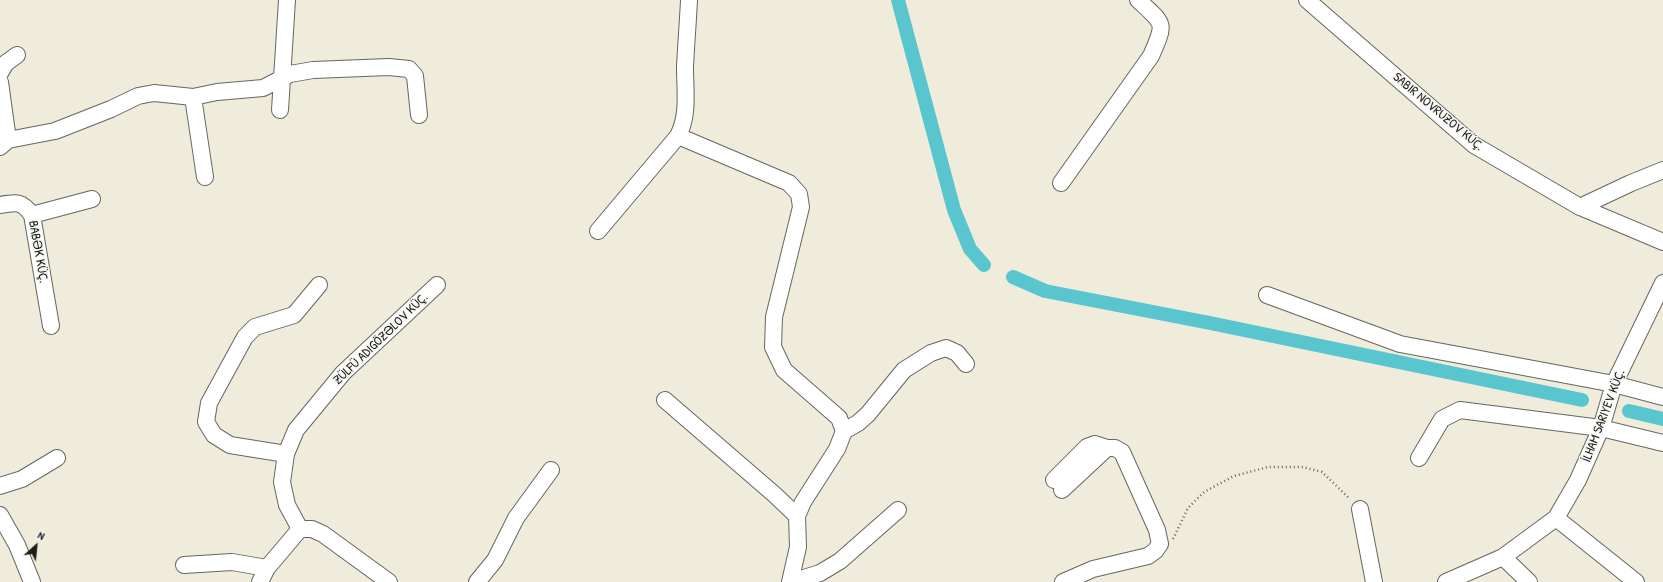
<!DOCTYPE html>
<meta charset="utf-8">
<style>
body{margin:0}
#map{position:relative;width:1663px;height:582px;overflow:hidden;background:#f0ecdb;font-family:"Patrick Hand",sans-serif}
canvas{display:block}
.north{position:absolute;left:16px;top:526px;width:40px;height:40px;-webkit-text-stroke:3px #f6f6f2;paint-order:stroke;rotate:27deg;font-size:11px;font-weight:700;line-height:16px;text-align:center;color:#1c1c1c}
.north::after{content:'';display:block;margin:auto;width:14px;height:18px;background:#1c1c1c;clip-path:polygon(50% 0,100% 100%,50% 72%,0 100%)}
</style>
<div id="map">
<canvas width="1663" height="582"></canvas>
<div class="north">N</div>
</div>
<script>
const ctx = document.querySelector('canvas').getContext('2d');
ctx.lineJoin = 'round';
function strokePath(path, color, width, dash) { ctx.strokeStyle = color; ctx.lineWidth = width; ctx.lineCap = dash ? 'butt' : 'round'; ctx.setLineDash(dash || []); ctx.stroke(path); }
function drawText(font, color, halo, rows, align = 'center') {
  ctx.font = font + ' "Patrick Hand",sans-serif'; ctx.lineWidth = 3; ctx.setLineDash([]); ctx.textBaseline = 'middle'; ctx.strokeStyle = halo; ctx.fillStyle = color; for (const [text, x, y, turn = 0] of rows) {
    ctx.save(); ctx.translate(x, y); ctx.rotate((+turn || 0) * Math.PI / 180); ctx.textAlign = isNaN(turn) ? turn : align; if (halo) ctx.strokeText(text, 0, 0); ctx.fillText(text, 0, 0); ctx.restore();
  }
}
const canal = new Path2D(`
 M898 0 954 210 970 249 984 265
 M1013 277 1045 291 1210 323 1582 400
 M1629 411 1663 419`);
const path = new Path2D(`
 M1173 539 1188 508 1204 492 1234 476 1268 467H1303L1322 472 1350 499`);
const minor = new Path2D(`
 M1307 0 1474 145 1580 207 1663 242
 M0 73 6 63 17 55
 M0 82 8 140
 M193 97 205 177
 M280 110 287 0
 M678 136 789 183 799 194 801 207 774 317 773 347 784 370 839 418 844 431 837 449 803 502 797 516 798 547 790 582
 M0 147 8 140 55 131 111 109 138 96 154 93 193 97 217 92 263 88 290 74 313 70 389 67 409 69 415 76 419 115
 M1061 183 1151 56C1166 22 1165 25 1138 0
 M0 205C17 202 22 201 32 215L51 326
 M1580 207 1631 183 1663 170
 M32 215 92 199
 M598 231 678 136C689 115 685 91 685 67 686 45 688 22 689 0
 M1267 295 1400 344 1614 384 1663 397
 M665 400 775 495 797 516
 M844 431 858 423 868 414 904 370 931 353 946 348 957 353 966 364
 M286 454 230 445 214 435 206 422 209 403 245 337 255 327 294 315 319 285
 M1419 458 1442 419 1460 410 1601 428 1663 443
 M1054 480 1087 447 1095 444 1107 448
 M0 486 22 479 57 458
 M1062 490 1107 448H1115L1122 452 1157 530 1160 544 1155 551 1148 556 1093 569 1063 582
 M1360 509 1374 582
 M0 515 17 545 32 582
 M1556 518 1636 582
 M300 529 287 505 282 482 286 454 296 430 343 373 437 285
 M300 529H312L323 534 389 582
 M1503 557 1529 582
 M184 565 232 562 267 568
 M260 582 267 568 300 529
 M477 582 495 560 516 518 551 470
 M791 582 820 573 840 561 898 510
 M1446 582 1503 557 1556 518 1578 480 1601 428 1614 384 1663 283`);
const streetNames = [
 ["SABIR NOVRUZOV KÜÇ.",1438,112,40],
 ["BABƏK KÜÇ.",38,252,80],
 ["ZÜLFÜ ADIGÖZƏLOV KÜÇ.",381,339,-44],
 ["İLHAM SARIYEV KÜÇ.",1604,416,-69]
];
strokePath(canal, '#59c6cf', 14);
strokePath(minor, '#66655f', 18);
strokePath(path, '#66655f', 2.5, [1, 3]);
strokePath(minor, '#fff', 16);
drawText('13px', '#1c1c1c', '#f6f6f2', streetNames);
</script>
